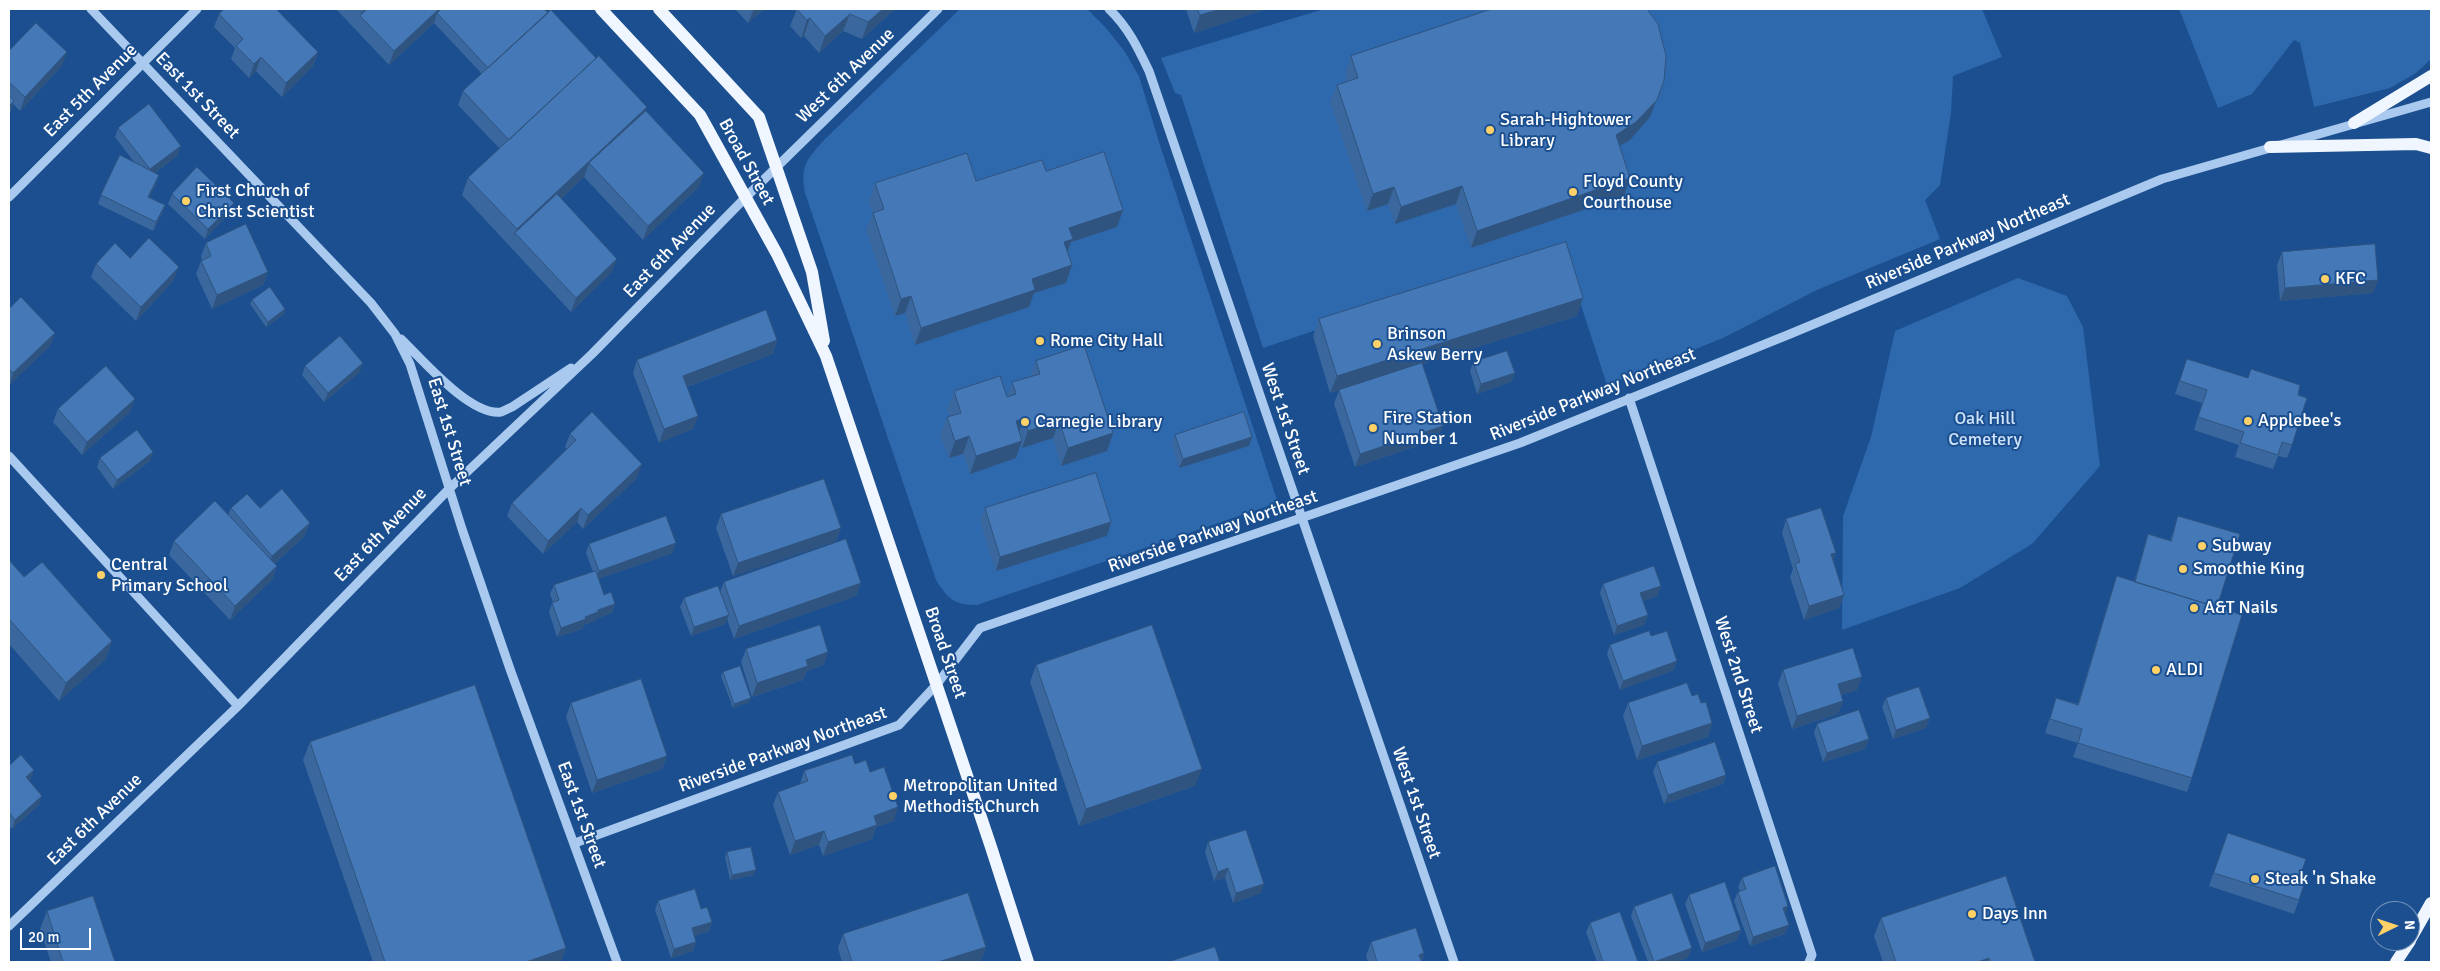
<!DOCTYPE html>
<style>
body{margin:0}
#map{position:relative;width:2440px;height:971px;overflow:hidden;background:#1b4f8f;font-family:Signika,sans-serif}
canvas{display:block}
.frame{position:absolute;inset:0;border:10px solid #fff;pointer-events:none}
.north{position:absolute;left:2370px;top:901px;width:50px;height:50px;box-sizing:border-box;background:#1b4f8f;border:1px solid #7695bc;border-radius:50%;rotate:86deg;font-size:14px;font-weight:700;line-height:20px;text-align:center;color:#fff}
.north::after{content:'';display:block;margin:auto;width:18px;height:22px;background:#ffd166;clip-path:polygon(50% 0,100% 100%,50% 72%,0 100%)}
.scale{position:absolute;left:20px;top:928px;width:71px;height:22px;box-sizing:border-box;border:2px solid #fff;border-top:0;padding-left:6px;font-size:15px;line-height:18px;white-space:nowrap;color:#fff;-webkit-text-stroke:4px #1b4f8f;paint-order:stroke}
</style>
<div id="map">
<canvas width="2440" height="971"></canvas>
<div class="frame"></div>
<div class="north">N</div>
<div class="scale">20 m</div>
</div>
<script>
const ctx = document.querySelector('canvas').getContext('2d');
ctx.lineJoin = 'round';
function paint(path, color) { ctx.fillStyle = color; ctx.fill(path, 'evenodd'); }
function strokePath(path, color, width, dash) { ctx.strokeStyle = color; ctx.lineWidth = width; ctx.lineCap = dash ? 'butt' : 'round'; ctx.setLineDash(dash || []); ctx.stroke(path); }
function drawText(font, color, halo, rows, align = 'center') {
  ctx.font = font + ' Signika,sans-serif'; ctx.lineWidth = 4; ctx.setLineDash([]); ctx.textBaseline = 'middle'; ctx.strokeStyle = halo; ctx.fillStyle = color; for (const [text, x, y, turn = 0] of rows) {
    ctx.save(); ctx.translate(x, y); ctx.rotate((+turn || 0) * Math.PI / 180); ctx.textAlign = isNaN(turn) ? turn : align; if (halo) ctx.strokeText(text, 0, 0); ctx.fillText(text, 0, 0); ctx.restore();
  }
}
const green = new Path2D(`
 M960 9H1087L1106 28 1125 52 1139 76 1159 142 1277 500 1271 505 977 605C954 605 948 599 936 580L805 193C800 165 807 159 825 139Z
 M1324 9H1982L2002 57 1953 76 1951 113 1940 185 1925 200 1940 239 1817 290 1723 338 1607 385 1562 247 1263 348 1181 95 1175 93 1161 58Z
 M2179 9H2431V59L2416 73 2390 88 2314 107 2300 43 2294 40 2252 94 2218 108Z
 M2018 278 2067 296 2083 327 2100 466 2032 544 1960 588 1842 630 1843 516 1871 437 1895 331Z`);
const minor = new Path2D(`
 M91 9 371 303 395 334 410 364 462 529 510 669 617 962
 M1109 9C1128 27 1138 48 1149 71L1454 962
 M9 197 197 9
 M401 339C422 359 470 416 501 412 504 411 509 408 512 407L571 368
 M1629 398 1812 955 1809 962
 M9 456 238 706
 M575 843 899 725 937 684 980 628 1520 443 1790 334 2162 179 2431 102
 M9 926 238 706 450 488 592 354 745 198 938 9`);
const major = new Path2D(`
 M601 9 700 115 777 254 826 356 991 847 1028 962
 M659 9 759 117 812 272 824 341
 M2354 123 2431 76
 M2270 147 2416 144 2431 148
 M2410 940 2431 903
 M2396 962 2410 941`);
const wall = new Path2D(`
 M336 9H544L646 111 699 187 643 240 584 177 561 199 612 272 571 312 462 195 468 178 500 149 458 105 463 91 482 74 434 23 389 65Z
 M735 9H764L748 23Z
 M797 9H895L862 39 843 31 819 53 804 36 801 38 790 26Z
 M1186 9H1266L1194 33Z
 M219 14 318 52 313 66 282 97 256 71 249 78 231 59 235 48 214 27Z
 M9 51 62 66 20 111 13 104 9 115Z
 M1351 56 1650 117 1630 140 1619 146 1630 178 1624 196 1471 248 1456 204 1395 224 1388 204 1367 211 1330 102 1337 85 1347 81 1345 74Z
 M118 128 178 155 155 173 156 184 149 197 165 205 162 214 153 231 98 204 101 195 134 162 115 137Z
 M1046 171 1123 210 1117 227 1071 242 1068 252 1072 265 1066 283 1034 293 1029 307 915 345 905 313 895 316 866 230 873 213 869 201 875 183 976 181Z
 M172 194 230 212 205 239 168 204Z
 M206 243 268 272 263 285 212 309 196 274 201 261 202 260 201 256Z
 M2282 252 2378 280 2373 293 2280 301 2277 265Z
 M130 258 174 280 136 321 91 277 96 264Z
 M252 300 285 309 284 314 266 327 250 304Z
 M9 309 55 333 50 346 9 385Z
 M1577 316 1423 364 1438 439 1355 467 1334 404 1339 390 1330 393 1313 336 1319 319Z
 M777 340 773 354 687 387 698 416 693 429 659 443 633 373 637 360Z
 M2187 359 2298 395 2292 445 2287 458 2278 456 2273 469 2235 457 2239 445 2194 430 2202 403 2175 394Z
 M1036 361 1113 433 1107 451 1061 466 1053 438 1022 448 1021 444 1016 458 970 474 963 454 949 458 940 435 947 417 950 416 947 409 954 391 1007 397 1012 382 1030 377Z
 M1473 362 1515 373 1511 382 1477 394 1470 371Z
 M305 366 360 372 324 402 302 375Z
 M58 409 130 412 82 455 53 422Z
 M570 434 637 478 583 529 577 522 543 554 507 516 512 503 567 449 565 447Z
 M1175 435 1249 446 1179 468 1172 444Z
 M153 452 150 461 113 489 97 467 100 458Z
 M231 508H260L305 536 274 564 277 566 272 580 230 620 169 555 174 541 228 515Z
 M985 508 1111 522 1107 536 996 571 980 521Z
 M721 514 841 528 836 541 733 576 716 528Z
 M2178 516 2217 607 2192 778 2187 792 2073 757 2078 743 2045 733 2056 698 2078 704 2112 590 2117 576 2134 582 2148 534 2170 541Z
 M1786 519 1833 560 1844 595 1839 608 1804 620 1790 577 1793 569 1782 533Z
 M589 544 673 553 598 579 604 595 615 604 612 613 596 619 595 621 584 625 582 629 557 637 549 612 552 603 553 602 550 594 554 585 593 572 586 553Z
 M9 560 24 577 112 641 106 659 59 701 9 644Z
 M724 582 861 583 856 596 734 639 727 619 725 624 691 636 680 607 684 598 720 592Z
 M1603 584 1658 596 1642 601 1648 615 1644 625 1614 635 1600 593Z
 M1651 636 1677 661 1674 670 1620 690 1607 654 1610 645Z
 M746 649 824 665 807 671 803 680 752 697 741 662Z
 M1036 665 1195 786 1079 826 1030 682Z
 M1783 670 1857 690 1841 695 1843 701 1838 714 1792 729 1778 684Z
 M723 672 749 702 733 708 721 676Z
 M1692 696 1701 703 1712 723 1708 737 1637 760 1623 716 1628 703Z
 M1886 698 1930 718 1926 728 1893 739 1882 707Z
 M571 703 667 756 662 769 592 793 566 717Z
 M1817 724 1869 739 1865 749 1823 762 1814 733Z
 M310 742 566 948 561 962H373L303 760Z
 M1657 762 1726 775 1723 784 1664 804 1653 772Z
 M855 764 870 772 894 821 876 827 872 839 823 856 819 845 790 855 773 805 778 792 800 784 804 771Z
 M9 766 34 770 30 780 29 781 39 805 12 829 9 825Z
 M2228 833 2301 873 2299 900 2294 914 2209 886Z
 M1208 842 1261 893 1233 903 1225 878 1214 881 1205 852Z
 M727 852 754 875 730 880 725 857Z
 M1742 878 1785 915V934L1750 946 1734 901 1738 892 1740 891 1738 887Z
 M1689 895 1741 930 1737 940 1702 952 1685 904Z
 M658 901 701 909 712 922 709 931 694 936 696 942 693 951 671 958 655 910Z
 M1634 907 1688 958 1676 962H1648L1631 916Z
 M47 911 115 962H51L40 929Z
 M1881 918 2035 962H1883L1874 936Z
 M1590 923 1638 962H1597L1586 932Z
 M843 934 986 947 981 960 974 962H842L838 948Z
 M1371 942 1424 953 1422 962H1368L1366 956Z`);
const shadedWall = new Path2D(`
 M364 9H376L360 16 362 12Z
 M439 9H449L437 13 434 23 389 65 394 51Z
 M754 9H764L748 23Z
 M883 9H895L862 39 868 22Z
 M1220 9H1266L1194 33 1200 15Z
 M850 14 843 31 819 53 825 36Z
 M810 18 804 36 801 38 807 20Z
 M67 52 62 66 20 111 25 97Z
 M318 52 313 66 282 97 286 83Z
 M261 57 256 71 249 78 254 64Z
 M1664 80 1650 117 1630 140 1609 152 1616 135Z
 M14 101 9 114V115V106Z
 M647 107 641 124 589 163 584 177 520 238 515 233 510 246 517 229Z
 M181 146 178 155 147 179 150 169Z
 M704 173 699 187 643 240 648 226Z
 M159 175 156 184 145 206 148 197Z
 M1630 178 1624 196 1471 248 1477 231Z
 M1462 186 1456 204 1395 224 1401 207Z
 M1394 187 1388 204 1367 211 1373 194Z
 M234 203 230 212 205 239 208 229Z
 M165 205 162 214 153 231 156 222Z
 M1123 210 1117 227 1071 242 1066 256 1058 259 1069 228Z
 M617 259 612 272 571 312 576 298Z
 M1072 265 1066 283 1034 293 1029 307 915 345 921 328 1032 279Z
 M179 267 174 280 136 321 141 307Z
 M268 272 263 285 212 309 217 295Z
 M2378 280 2373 293 2280 301 2285 288Z
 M911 296 905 313 895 316 901 299Z
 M1583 298 1577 316 1330 393 1337 376Z
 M285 309 284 314 266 327 268 322Z
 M55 333 50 346 9 385 13 373Z
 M777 340 773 354 678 390 683 376Z
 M363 363 360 372 324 402 328 393Z
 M1515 373 1511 382 1477 394 1481 384Z
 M135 399 130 412 82 455 87 442Z
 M698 416 693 429 659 443 664 429Z
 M1024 418 1018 435 1016 421Z
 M1059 421 1053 438 1022 448 1028 431Z
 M1443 426 1438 439 1355 467 1360 454Z
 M1113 433 1107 451 1061 466 1068 448Z
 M969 436 963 454 949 458 955 441Z
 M1252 437 1249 446 1179 468 1183 459Z
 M1022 441 1016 458 970 474 976 456Z
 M153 452 150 461 113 489 117 480Z
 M642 464 637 478 583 529 588 515Z
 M581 508 577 522 543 554 548 541Z
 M1111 522 1107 536 996 571 1000 557Z
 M310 523 305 536 267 570 272 556Z
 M841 528 836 541 733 576 738 563Z
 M676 543 673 553 595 580 599 571Z
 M1836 553 1831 566V554Z
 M277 566 272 580 230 620 235 606Z
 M861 583 856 596 734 639 739 626Z
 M1661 586 1658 596 1637 603 1640 593Z
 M1844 595 1839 608 1804 620 1809 606Z
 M615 604 612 613 596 619 595 621 584 625 582 629 557 637 561 628 598 610Z
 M729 615 725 624 691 636 694 627Z
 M1648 615 1644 625 1614 635 1617 626Z
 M112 641 106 659 59 701 66 683Z
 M828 652 824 665 807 671 803 680 752 697 757 683 806 660Z
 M1677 661 1674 670 1620 690 1623 681Z
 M1862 677 1857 690 1833 698 1838 684Z
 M751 698 749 702 733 708 734 704Z
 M1843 701 1838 714 1792 729 1797 716Z
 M1930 718 1926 728 1893 739 1896 730Z
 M1712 723 1708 737 1637 760 1642 746Z
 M1869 739 1865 749 1823 762 1827 753Z
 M667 756 662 769 592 793 597 780Z
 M1202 769 1195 786 1079 826 1086 809Z
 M34 770 30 780 23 787 26 777Z
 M1726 775 1723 784 1664 804 1668 795Z
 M42 796 39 805 12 829 15 820Z
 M898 807 894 821 876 827 872 839 823 856 828 842 874 816Z
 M824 831 819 845 790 855 795 841Z
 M1228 868 1225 878 1214 881 1218 872Z
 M756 870 754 875 730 880 732 875Z
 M1264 884 1261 893 1233 903 1236 893Z
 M1788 906 1785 915 1783 908Z
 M712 922 709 931 688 938 692 928Z
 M1789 925 1785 934 1750 946 1753 937Z
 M1741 930 1737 940 1702 952 1705 943Z
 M696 942 693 951 671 958 674 949Z
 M986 947 981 960 974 962H938Z
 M566 948 561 962H526Z
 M1692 948 1688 958 1676 962H1654Z
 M1424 953 1421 962 1419 955Z
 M1989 958 1987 962H1978Z`);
const building = new Path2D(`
 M224 9H276L318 52 286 83 261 57 254 64 236 46 243 39 219 14Z
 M359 9H364L362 12Z
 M367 9H439L394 51 360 16Z
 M442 9H544L548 13 488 68 437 13Z
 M797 9H883L868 22 850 14 825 36 810 18 807 20Z
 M1198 9H1220L1200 15Z
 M1492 9H1647L1658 24 1666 56 1664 80 1657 100 1636 122 1616 135 1630 178 1477 231 1462 186 1401 207 1394 187 1373 194 1337 85 1358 78 1351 56Z
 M551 10 596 58 509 140 463 91Z
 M36 23 67 52 25 97 9 82V51Z
 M599 56 647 107 517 229 468 178Z
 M9 95 14 101 9 106Z
 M149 104 181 146 150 169 118 128Z
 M646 111 704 173 648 226 589 163Z
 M1104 152 1123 210 1069 228 1073 239 1064 242 1072 265 1032 279 1035 290 921 328 911 296 901 299 873 213 884 209 875 183 967 153 976 181 1042 160 1046 171Z
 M120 155 159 175 148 197 165 205 156 222 101 195Z
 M197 167 234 203 208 229 172 194Z
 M557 194 617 259 576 298 515 233Z
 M246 224 268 272 217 295 201 261 211 256 206 243Z
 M149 238 179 267 141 307 96 264 115 243 130 258Z
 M1566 242 1583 298 1337 376 1319 319Z
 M2375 244 2378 280 2285 288 2282 252Z
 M270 287 285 309 268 322 252 300Z
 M21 297 55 333 13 373 9 369V309Z
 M766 310 777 340 683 376 698 416 664 429 637 360Z
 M340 336 363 363 328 393 305 366Z
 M1084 345 1113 433 1068 448 1059 421 1028 431 1024 418 1016 421 1022 441 976 456 969 436 955 441 947 417 961 413 954 391 1000 376 1007 397 1016 394 1012 382 1040 374 1036 361Z
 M1507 351 1515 373 1481 384 1473 362Z
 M2187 359 2248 378 2251 369 2300 385 2298 395 2307 398 2292 445 2282 442 2278 455 2240 443 2244 432 2198 417 2207 390 2180 381Z
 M1422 363 1443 426 1360 454 1339 390Z
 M106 366 135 399 87 442 58 409Z
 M592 412 642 464 588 515 581 508 548 541 512 503 576 440 570 434Z
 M1244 412 1252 437 1183 459 1175 435Z
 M137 430 153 452 117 480 100 458Z
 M1096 473 1111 522 1000 557 985 508Z
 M824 479 841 528 738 563 721 514Z
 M282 489 310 523 272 556 231 508 247 494 260 508Z
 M215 501 277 566 235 606 174 541Z
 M1821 508 1836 553 1831 554 1844 595 1809 606 1795 564 1800 562 1786 519Z
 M666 516 676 543 599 571 589 544Z
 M2178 516 2240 534 2217 607 2135 582 2148 534 2171 541Z
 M846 539 861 583 739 626 724 582Z
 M9 560 24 577 42 562 112 641 66 683 9 619Z
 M1654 566 1661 586 1640 593 1648 615 1617 626 1603 584Z
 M596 571 604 595 611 592 615 604 598 610V612L585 617 586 619 561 628 552 603 559 600 554 585Z
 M2117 576 2242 615 2192 778 2078 743 2082 729 2050 719 2056 698 2078 705Z
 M718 586 729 615 694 627 684 598Z
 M820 625 828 652 806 660 808 666 757 683 746 649Z
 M1152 625 1202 769 1086 809 1036 665Z
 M1649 631 1651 636 1667 631 1677 661 1623 681 1610 645Z
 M1853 648 1862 677 1838 684 1843 701 1797 716 1783 670Z
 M740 666 751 698 734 704 723 672Z
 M641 679 667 756 597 780 571 703Z
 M1687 683 1692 696 1698 694 1701 703 1706 702 1712 723 1642 746 1628 703Z
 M475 685 566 948 526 962H385L310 742Z
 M1919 687 1930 718 1896 730 1886 698Z
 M1859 710 1869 739 1827 753 1817 724Z
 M1715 742 1726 775 1668 795 1657 762Z
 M21 755 34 770 26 777 42 796 15 820 9 812V766Z
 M852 755 855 764 866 760 870 772 884 767 898 807 874 816 877 825 828 842 824 831 795 841 778 792 808 781 804 771Z
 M1246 830 1264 884 1236 893 1228 868 1218 872 1208 842Z
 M2228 833 2306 859 2301 873 2307 875 2299 900 2214 873Z
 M751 847 756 870 732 875 727 852Z
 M1775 866 1788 906 1783 908 1789 925 1753 937 1738 892 1746 889 1742 878Z
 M2006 876 2035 962H1990L1989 958 1978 962H1896L1881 918Z
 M1725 882 1741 930 1705 943 1689 895Z
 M695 889 701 909 707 907 712 922 692 928 696 942 674 949 658 901Z
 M968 893 986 947 938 962H852L843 934Z
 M1672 893 1692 948 1654 962 1634 907Z
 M93 896 115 962H63L47 911Z
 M1620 912 1638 962H1603L1590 923Z
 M1416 928 1424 953 1419 955 1422 962H1377L1371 942Z
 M1215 947 1220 962H1168Z`);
const markers = [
 [1490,130,5,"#ffd166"],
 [1573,192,5,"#ffd166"],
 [186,201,5,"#ffd166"],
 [2325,279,5,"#ffd166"],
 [1040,341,5,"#ffd166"],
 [1377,344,5,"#ffd166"],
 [2248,421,5,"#ffd166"],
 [1025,422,5,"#ffd166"],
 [1373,428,5,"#ffd166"],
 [2202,546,5,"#ffd166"],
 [2183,569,5,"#ffd166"],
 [101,575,5,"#ffd166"],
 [2194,608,5,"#ffd166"],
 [2156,670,5,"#ffd166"],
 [893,796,5,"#ffd166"],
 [2255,879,5,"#ffd166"],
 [1972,914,5,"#ffd166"]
];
const streetNames = [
 ["West 6th Avenue",846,76,-44],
 ["East 5th Avenue",91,91,-45],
 ["East 1st Street",197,96,46],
 ["Broad Street",746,162,61],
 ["Riverside Parkway Northeast",1968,242,-23],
 ["East 6th Avenue",670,251,-46],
 ["Riverside Parkway Northeast",1593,395,-22],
 ["West 1st Street",1285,419,71],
 ["East 1st Street",449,432,73],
 ["Riverside Parkway Northeast",1213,532,-19],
 ["East 6th Avenue",381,535,-46],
 ["Broad Street",945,653,71],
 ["West 2nd Street",1738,675,72],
 ["Riverside Parkway Northeast",783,750,-20],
 ["West 1st Street",1416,803,71],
 ["East 1st Street",581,815,70],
 ["East 6th Avenue",95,820,-44]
];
const poiNames = [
 ["Sarah-Hightower",1500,120],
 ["Library",1500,141],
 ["Floyd County",1583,182],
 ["Courthouse",1583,203],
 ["First Church of",196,191],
 ["Christ Scientist",196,212],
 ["KFC",2335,279],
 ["Brinson",1387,334],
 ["Askew Berry",1387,355],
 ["Rome City Hall",1050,341],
 ["Fire Station",1383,418],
 ["Number 1",1383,439],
 ["Applebee's",2258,421],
 ["Carnegie Library",1035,422],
 ["Subway",2212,546],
 ["Central",111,565],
 ["Primary School",111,586],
 ["Smoothie King",2193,569],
 ["A&T Nails",2204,608],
 ["ALDI",2166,670],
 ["Metropolitan United",903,786],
 ["Methodist Church",903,807],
 ["Steak 'n Shake",2265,879],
 ["Days Inn",1982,914]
];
const parkNames = [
 ["Oak Hill",1985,419],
 ["Cemetery",1985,440]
];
paint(green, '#2e69ad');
strokePath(minor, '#a9c9ee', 9);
strokePath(major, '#f0f6ff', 12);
paint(wall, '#3a679d');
paint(shadedWall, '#305480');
paint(building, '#4478b7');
strokePath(building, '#305480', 1);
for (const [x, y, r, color] of markers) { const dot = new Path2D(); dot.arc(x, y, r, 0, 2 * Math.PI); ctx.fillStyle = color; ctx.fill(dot); strokePath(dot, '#1b4f8f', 2); }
drawText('18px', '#fff', '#1b4f8f', streetNames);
drawText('18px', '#fff', '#1b4f8f', poiNames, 'left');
drawText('18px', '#cfe3fa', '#1b4f8f', parkNames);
</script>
